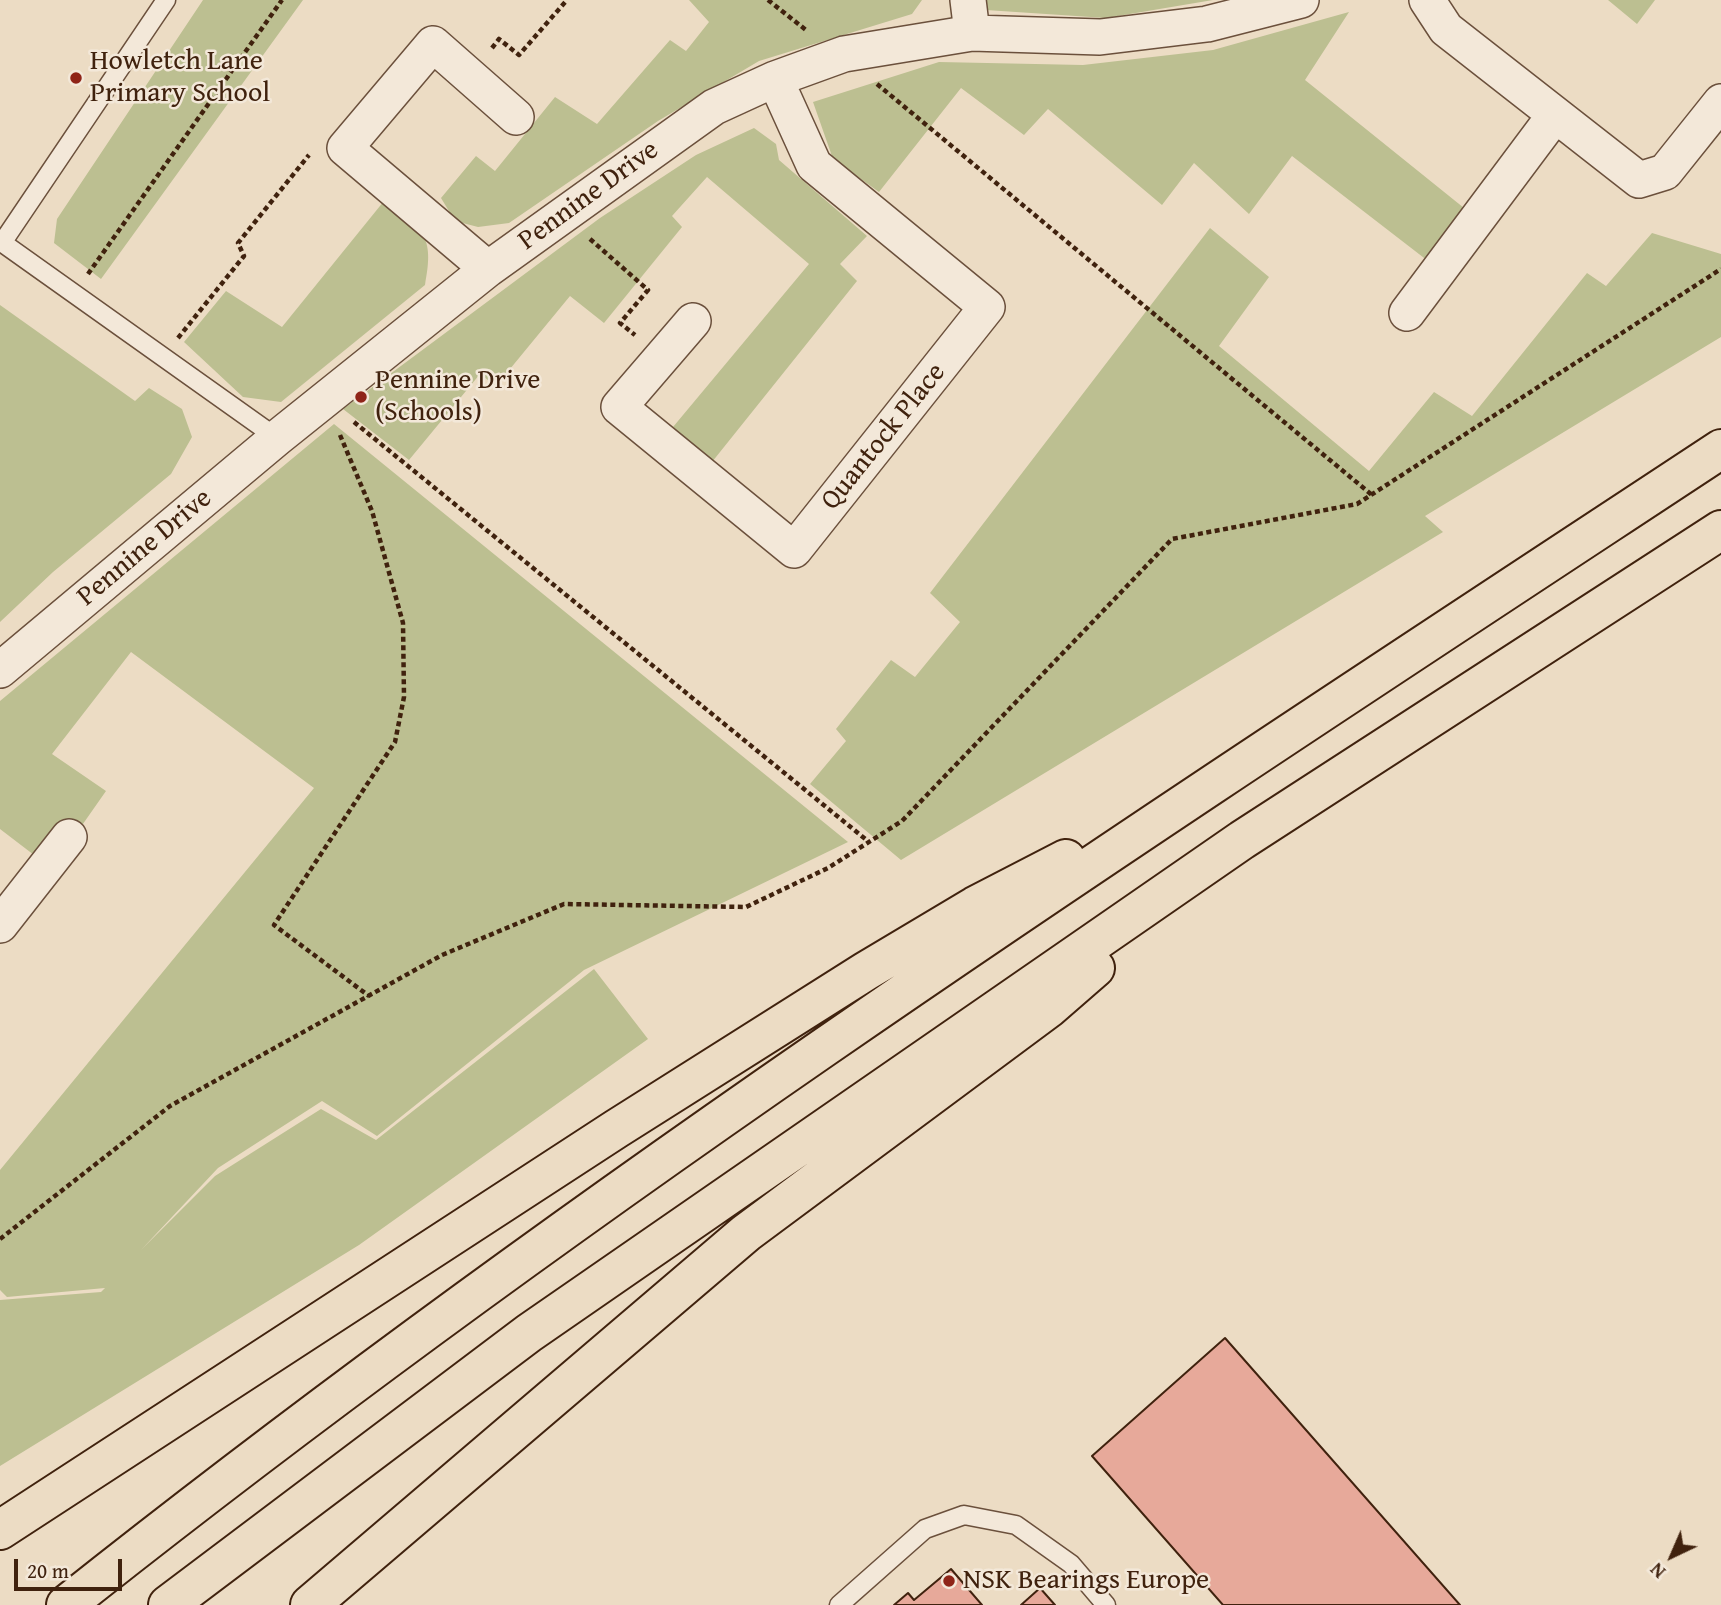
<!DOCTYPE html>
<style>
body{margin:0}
#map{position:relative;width:1721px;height:1605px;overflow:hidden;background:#ecdcc4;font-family:"Gentium Book Plus",serif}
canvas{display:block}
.north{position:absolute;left:1637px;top:1521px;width:70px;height:70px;-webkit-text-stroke:5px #f3e8d9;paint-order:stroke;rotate:224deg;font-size:19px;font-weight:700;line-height:28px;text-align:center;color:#40220e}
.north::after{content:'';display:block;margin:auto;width:24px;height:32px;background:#40220e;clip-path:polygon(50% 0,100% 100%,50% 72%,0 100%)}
.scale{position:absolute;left:14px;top:1559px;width:108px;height:32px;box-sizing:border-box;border:4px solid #40220e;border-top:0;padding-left:9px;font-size:21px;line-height:24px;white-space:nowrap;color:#40220e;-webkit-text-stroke:5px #f3e8d9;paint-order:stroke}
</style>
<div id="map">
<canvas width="1721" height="1605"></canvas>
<div class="north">N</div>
<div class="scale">20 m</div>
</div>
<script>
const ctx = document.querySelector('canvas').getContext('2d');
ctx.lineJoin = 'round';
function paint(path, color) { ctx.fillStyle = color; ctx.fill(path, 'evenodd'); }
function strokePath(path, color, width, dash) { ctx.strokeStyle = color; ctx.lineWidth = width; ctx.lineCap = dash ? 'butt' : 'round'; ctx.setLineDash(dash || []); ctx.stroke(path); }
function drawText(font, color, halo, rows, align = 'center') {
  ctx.font = font + ' "Gentium Book Plus",serif'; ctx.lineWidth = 5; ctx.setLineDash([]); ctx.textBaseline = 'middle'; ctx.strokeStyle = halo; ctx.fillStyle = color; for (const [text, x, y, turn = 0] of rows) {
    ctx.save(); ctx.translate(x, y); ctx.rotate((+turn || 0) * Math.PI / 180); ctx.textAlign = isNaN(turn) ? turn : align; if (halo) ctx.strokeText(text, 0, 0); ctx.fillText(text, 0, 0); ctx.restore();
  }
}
const green = new Path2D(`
 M203 0H303L101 279 54 243 57 219Z
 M689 0H922L912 14 759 61 658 121 509 223 478 227 455 221 441 198 476 156 495 171 555 97 597 124 670 40 686 51 709 22Z
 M986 0H1213L1106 18 986 10Z
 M1608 0H1655L1637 24Z
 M1349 12 1305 80 1464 208 1428 261 1292 156 1249 214 1194 163 1162 205 1048 109 1024 135 961 88 879 192 833 159 813 102 939 62 1083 65 1213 50Z
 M754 128 776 144 779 160 867 236 840 264 857 281 712 462 673 427 809 264 707 177 672 216 682 227 604 323 570 296 496 386 480 374 409 460 343 409 600 218 696 155Z
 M384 201C423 229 435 235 425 285L281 402 243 397 184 342 226 291 282 327Z
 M1210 228 1269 277 1219 346 1369 471 1434 392 1472 416 1587 273 1606 286 1652 233 1721 254V337L1425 516 1443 532 901 860 810 784 846 741 836 729 891 660 915 677 960 622 930 593Z
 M0 305 135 401 149 388 182 409 192 437 171 474 53 572 0 622Z
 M334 424 848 842 584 970 377 1136 322 1101 218 1168 141 1250 215 1176 321 1109 376 1140 594 969 648 1039 359 1245 0 1466V1300L101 1292 105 1288 7 1297 0 1290V1170L314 788 131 652 52 754 106 791 78 831 63 819 34 855 0 829V701Z`);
const building = new Path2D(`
 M1225 1338 1460 1605H1223L1092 1456Z
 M951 1569 982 1605H894L908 1593 914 1600Z
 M1040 1588 1055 1605H1021Z`);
const path = new Path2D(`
 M768 0 806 30
 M492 48 499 39 519 55 567 0
 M877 84 1372 495
 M590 239 648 290 620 323 635 335
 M88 274 282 0
 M178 338 244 256 238 243 309 155
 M354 422 869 842
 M340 435 372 511 403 623 404 697 395 742 274 925 369 996
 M0 1239 170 1106 442 955 564 904 746 907 828 868 902 821 1172 539 1357 504 1721 269`);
const service = new Path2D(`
 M0 241 277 438
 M2 243 166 0
 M839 1605 925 1529 964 1515 1016 1525 1071 1564 1106 1605`);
const minor = new Path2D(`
 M968 0 972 33
 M1427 0 1446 29 1639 180 1665 172 1721 102
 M488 269 345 148 433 44 516 117
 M1407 313 1555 115
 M693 321 619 407 794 550 987 307 814 165 775 79
 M0 670 277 438 488 269 714 107 775 79 844 54 972 33 1100 37 1207 24 1301 0
 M0 925 69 837`);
const trunk = new Path2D(`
 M0 1530 616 1129 866 971 975 906 1066 859
 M66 1605C593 1186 1159 819 1721 449
 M168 1605 529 1333 1242 840 1721 530
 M310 1605 746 1233 1049 1008 1095 968`);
const markers = [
 [76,78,7,"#8f2418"],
 [361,397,7,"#8f2418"],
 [949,1581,7,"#8f2418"]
];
const poiNames = [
 ["Howletch Lane",90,62],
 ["Primary School",90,94],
 ["Pennine Drive",375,381],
 ["(Schools)",375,413],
 ["NSK Bearings Europe",963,1581]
];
const streetNames = [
 ["Pennine Drive",589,196,-36],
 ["Quantock Place",884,437,-51],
 ["Pennine Drive",145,548,-40]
];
paint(green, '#bcbf91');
paint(building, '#e7a99a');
strokePath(building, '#40220e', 2);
strokePath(service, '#6b503c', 21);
strokePath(minor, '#6b503c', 38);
strokePath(trunk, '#40220e', 42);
strokePath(path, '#40220e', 4.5, [5, 3.5]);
strokePath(service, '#f3e8d9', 18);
strokePath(minor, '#f3e8d9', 35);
strokePath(trunk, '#ecdcc4', 38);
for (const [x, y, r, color] of markers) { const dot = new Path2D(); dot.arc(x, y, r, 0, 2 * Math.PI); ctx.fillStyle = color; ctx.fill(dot); strokePath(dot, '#f3e8d9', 2.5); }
drawText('28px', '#40220e', '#f3e8d9', poiNames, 'left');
drawText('28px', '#40220e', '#f3e8d9', streetNames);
</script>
